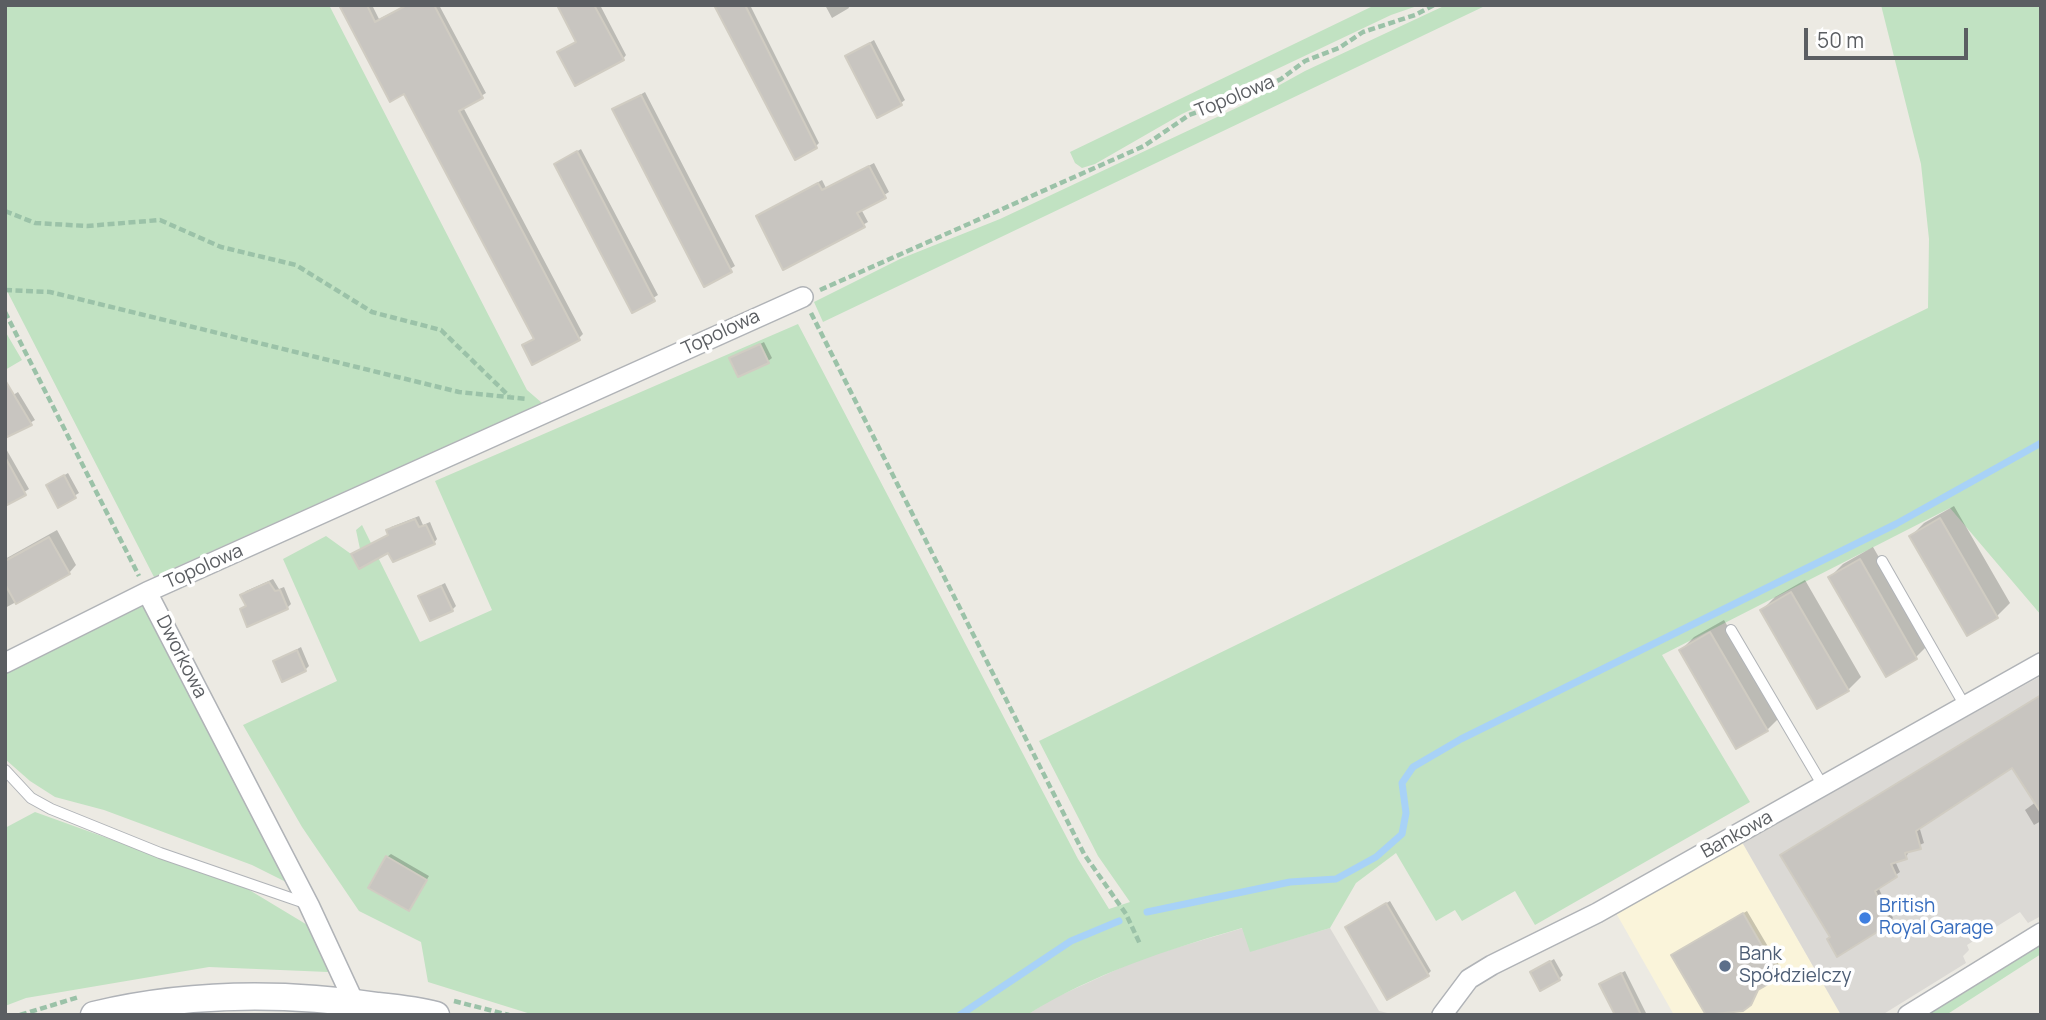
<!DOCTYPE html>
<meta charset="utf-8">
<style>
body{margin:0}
#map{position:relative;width:2046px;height:1020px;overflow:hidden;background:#eceae3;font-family:Manrope,sans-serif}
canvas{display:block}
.frame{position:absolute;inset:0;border:7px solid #5b5e62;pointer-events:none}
.scale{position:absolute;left:1804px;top:28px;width:164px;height:32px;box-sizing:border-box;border:4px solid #5b5e62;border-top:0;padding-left:9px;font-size:21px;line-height:24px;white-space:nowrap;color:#5b5e62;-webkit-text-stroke:5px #fff;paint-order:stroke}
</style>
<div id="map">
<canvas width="2046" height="1020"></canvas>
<div class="frame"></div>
<div class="scale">50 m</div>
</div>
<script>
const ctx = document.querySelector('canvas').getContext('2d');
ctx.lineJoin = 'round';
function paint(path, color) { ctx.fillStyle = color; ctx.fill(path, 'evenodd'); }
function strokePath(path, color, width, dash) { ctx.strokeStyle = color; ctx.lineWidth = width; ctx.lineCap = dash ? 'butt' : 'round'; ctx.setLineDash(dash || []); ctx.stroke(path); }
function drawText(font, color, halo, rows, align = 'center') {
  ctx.font = font + ' Manrope,sans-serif'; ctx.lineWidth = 7; ctx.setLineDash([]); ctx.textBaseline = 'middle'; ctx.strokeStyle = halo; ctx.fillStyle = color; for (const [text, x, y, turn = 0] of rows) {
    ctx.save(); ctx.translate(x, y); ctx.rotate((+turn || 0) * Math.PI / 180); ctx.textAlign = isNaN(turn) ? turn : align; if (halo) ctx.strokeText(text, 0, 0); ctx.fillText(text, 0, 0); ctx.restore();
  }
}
const commercial = new Path2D(`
 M1742 842 1841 1015H1674L1616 913Z`);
const industrial = new Path2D(`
 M2041 676V916L2028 923 2020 912 1967 945 1969 950 1963 956 1966 963 1882 1015H1841L1742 842Z
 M1243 928 1251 951 1330 928 1379 1011 1396 1015H1027L1050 1000 1142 958Z`);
const green = new Path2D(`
 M5 5H329L527 390 542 403 154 577 5 287Z
 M1375 5H1420L1391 15 1182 114 1095 164 1082 168 1075 163 1070 152Z
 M1446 5H1487L823 322 814 302 900 259 1000 219 1247 103 1305 71Z
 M1881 5H2041V615L1950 508 1662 655 1750 802 1535 925 1515 891 1462 921 1455 910 1436 921 1396 853 1356 883 1330 928 1250 952 1242 928C1167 950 1094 973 1027 1015H534L428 982 421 942 359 911 302 827 243 725 337 681 283 559 326 536 351 554 360 549 356 530 362 525 420 642 492 610 435 481 798 324 1078 859 1109 909 1130 902 1098 856 1039 741 1928 308 1929 239 1921 164Z
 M5 331 22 360 5 370Z
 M142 604 290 884 252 865 104 810 55 797 30 781 5 759V673Z
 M35 812 246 888 309 926 327 955 328 972 209 967 26 998 5 1006V828Z
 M2041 941V954L1946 1015H1924Z`);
const shadow = new Path2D(`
 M341 5H372L379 19 406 5H439L486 93 463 107 583 334 579 338 533 363 524 345 535 337 405 92Z
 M559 5H600L626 55 623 59 563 49 578 41Z
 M716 5H750L819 143 815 147Z
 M825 5H848L849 8 832 18Z
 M874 40 905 100 901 103 847 56Z
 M645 92 735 266 704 284 614 110Z
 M581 149 658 295 633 310 556 164Z
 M874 163 889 192 861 209 868 222 784 267 758 216 822 180 826 188Z
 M764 342 772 358 768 361 731 359Z
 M18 392 35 420 5 437V400Z
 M5 447 29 489 5 504Z
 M68 473 79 493 59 505 48 485Z
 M1954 506 2010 603 1997 616 1967 633 1911 536 1924 523Z
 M419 516 423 525 430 522 437 539 434 543 353 554 389 534 388 530 391 527Z
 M57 530 76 565 69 573 5 608V559Z
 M1873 547 1929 644 1916 657 1886 674 1830 577 1843 564Z
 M273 579 279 589 284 587 291 604 287 608 242 609 247 605 242 595 246 591Z
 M1805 580 1861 677 1848 690 1762 610 1775 597Z
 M445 583 456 606 452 610 420 596Z
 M1724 620 1780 717 1767 730 1681 650 1694 637Z
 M301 647 309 666 305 670 275 661Z
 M2041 695V821L2034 825 2025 810 2036 802 2013 766 1919 826 1924 843 1909 850 1906 858 1895 861 1900 872 1878 887 1893 918 1889 922 1832 936 1782 855Z
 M391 854 429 876 409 909 387 857Z
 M1390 901 1431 971 1428 974 1351 924Z
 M1747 911 1783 972 1760 986 1750 1004 1708 1015 1673 955Z
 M1554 959 1563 975 1559 979 1532 972Z
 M1625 971 1647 1015H1617L1601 984Z`);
const stream = new Path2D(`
 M1147 912 1290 882 1336 879 1376 857 1402 834 1406 813 1402 783 1413 767 1461 739 1896 524 2041 443
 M960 1015 1071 941 1119 921`);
const building = new Path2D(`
 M339 5H367L375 22 407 5H434L483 98 459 111 580 340 532 365 522 345 534 339 404 94 390 102Z
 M557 5H594L624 60 575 86 557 52 576 42Z
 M714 5H745L817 148 795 160Z
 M870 43 902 105 877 118 845 56Z
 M641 95 732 272 704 287 612 109Z
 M577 151 655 301 632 313 554 164Z
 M869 166 886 198 857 213 865 227 783 270 756 216 818 183 822 190Z
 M760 344 769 363 738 377 729 358Z
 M5 380 32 425 5 438Z
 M5 457 26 495 5 506Z
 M64 475 76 498 58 508 46 485Z
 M1940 518 1998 618 1967 636 1909 536Z
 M415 519 419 527 426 525 435 544 393 562 388 553 359 569 351 554 388 535 386 530Z
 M49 537 70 574 16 604 5 584V561Z
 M1860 559 1917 659 1886 677 1828 577Z
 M269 582 275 591 280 590 288 609 247 627 240 609 246 606 240 595Z
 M441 586 453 611 430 621 418 596Z
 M1791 592 1849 691 1817 709 1760 610Z
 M1710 632 1768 731 1736 749 1679 650Z
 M297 650 306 671 282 682 273 661Z
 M2041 695V813L2012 768 1916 831 1921 849 1905 853 1907 859 1891 864 1897 877 1875 891 1890 924 1837 957 1827 939 1830 937 1780 855Z
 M386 856 427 880 409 911 368 888Z
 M1386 903 1429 976 1387 1000 1345 927Z
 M1743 913 1780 977 1758 990 1751 1005 1743 1011 1706 1015 1671 955Z
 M1550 961 1560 980 1540 991 1530 972Z
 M1621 973 1641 1015H1615L1599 984Z`);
const path = new Path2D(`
 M5 211 35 223 87 226 160 220 221 247 296 265 372 312 441 330 509 396
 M5 290 50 292 459 392 527 399
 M820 290 1144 146 1189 115 1255 92 1281 79 1305 61 1339 48 1363 32 1415 15 1434 5
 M5 312 139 576
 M811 313 1084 854 1126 914 1140 944
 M454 1001 509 1015
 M20 1015 79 997`);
const lane = new Path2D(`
 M1882 561 1965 706
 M1731 630 1823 786
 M5 770 31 798 51 809 160 853 305 903`);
const street = new Path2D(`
 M147 592 309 905 354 1002
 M5 663 147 592 803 297
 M1442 1015 1469 979 1492 965 1597 913 2041 663
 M1908 1015 2041 933`);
const secondary = new Path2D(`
 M94 1015C186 993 284 992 378 1006 397 1008 417 1010 436 1015`);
const markers = [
 [1865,918,7,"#3f7fe0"],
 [1725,966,7,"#5c6f8a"]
];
const streetNames = [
 ["Topolowa",1235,97,-22],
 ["Topolowa",721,333,-25],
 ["Topolowa",204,567,-24],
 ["Dworkowa",181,657,63],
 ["Bankowa",1737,835,-29]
];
const shopNames = [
 ["British",1879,907],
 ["Royal Garage",1879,929]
];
const serviceNames = [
 ["Bank",1739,955],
 ["Spółdzielczy",1739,977]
];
paint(commercial, '#faf4da');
paint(industrial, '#dbd9d5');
paint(green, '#c1e2c2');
paint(shadow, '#0003');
strokePath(stream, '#a8d2f7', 7);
paint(building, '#c8c5c0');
strokePath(building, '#d0ccc2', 2);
strokePath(lane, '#b0b3b7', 12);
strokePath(street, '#b0b3b7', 22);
strokePath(secondary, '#afb2b7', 29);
strokePath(path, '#9bc2a8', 4.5, [7, 3.5]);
strokePath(lane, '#fff', 10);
strokePath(street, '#fff', 19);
strokePath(secondary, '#fff', 26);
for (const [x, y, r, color] of markers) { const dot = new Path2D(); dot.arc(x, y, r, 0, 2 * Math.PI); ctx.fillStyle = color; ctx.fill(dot); strokePath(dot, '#fff', 2.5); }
drawText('19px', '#5b5e62', '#fff', streetNames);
drawText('19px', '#366cbe', '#fff', shopNames, 'left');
drawText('19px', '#4e5e75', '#fff', serviceNames, 'left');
</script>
